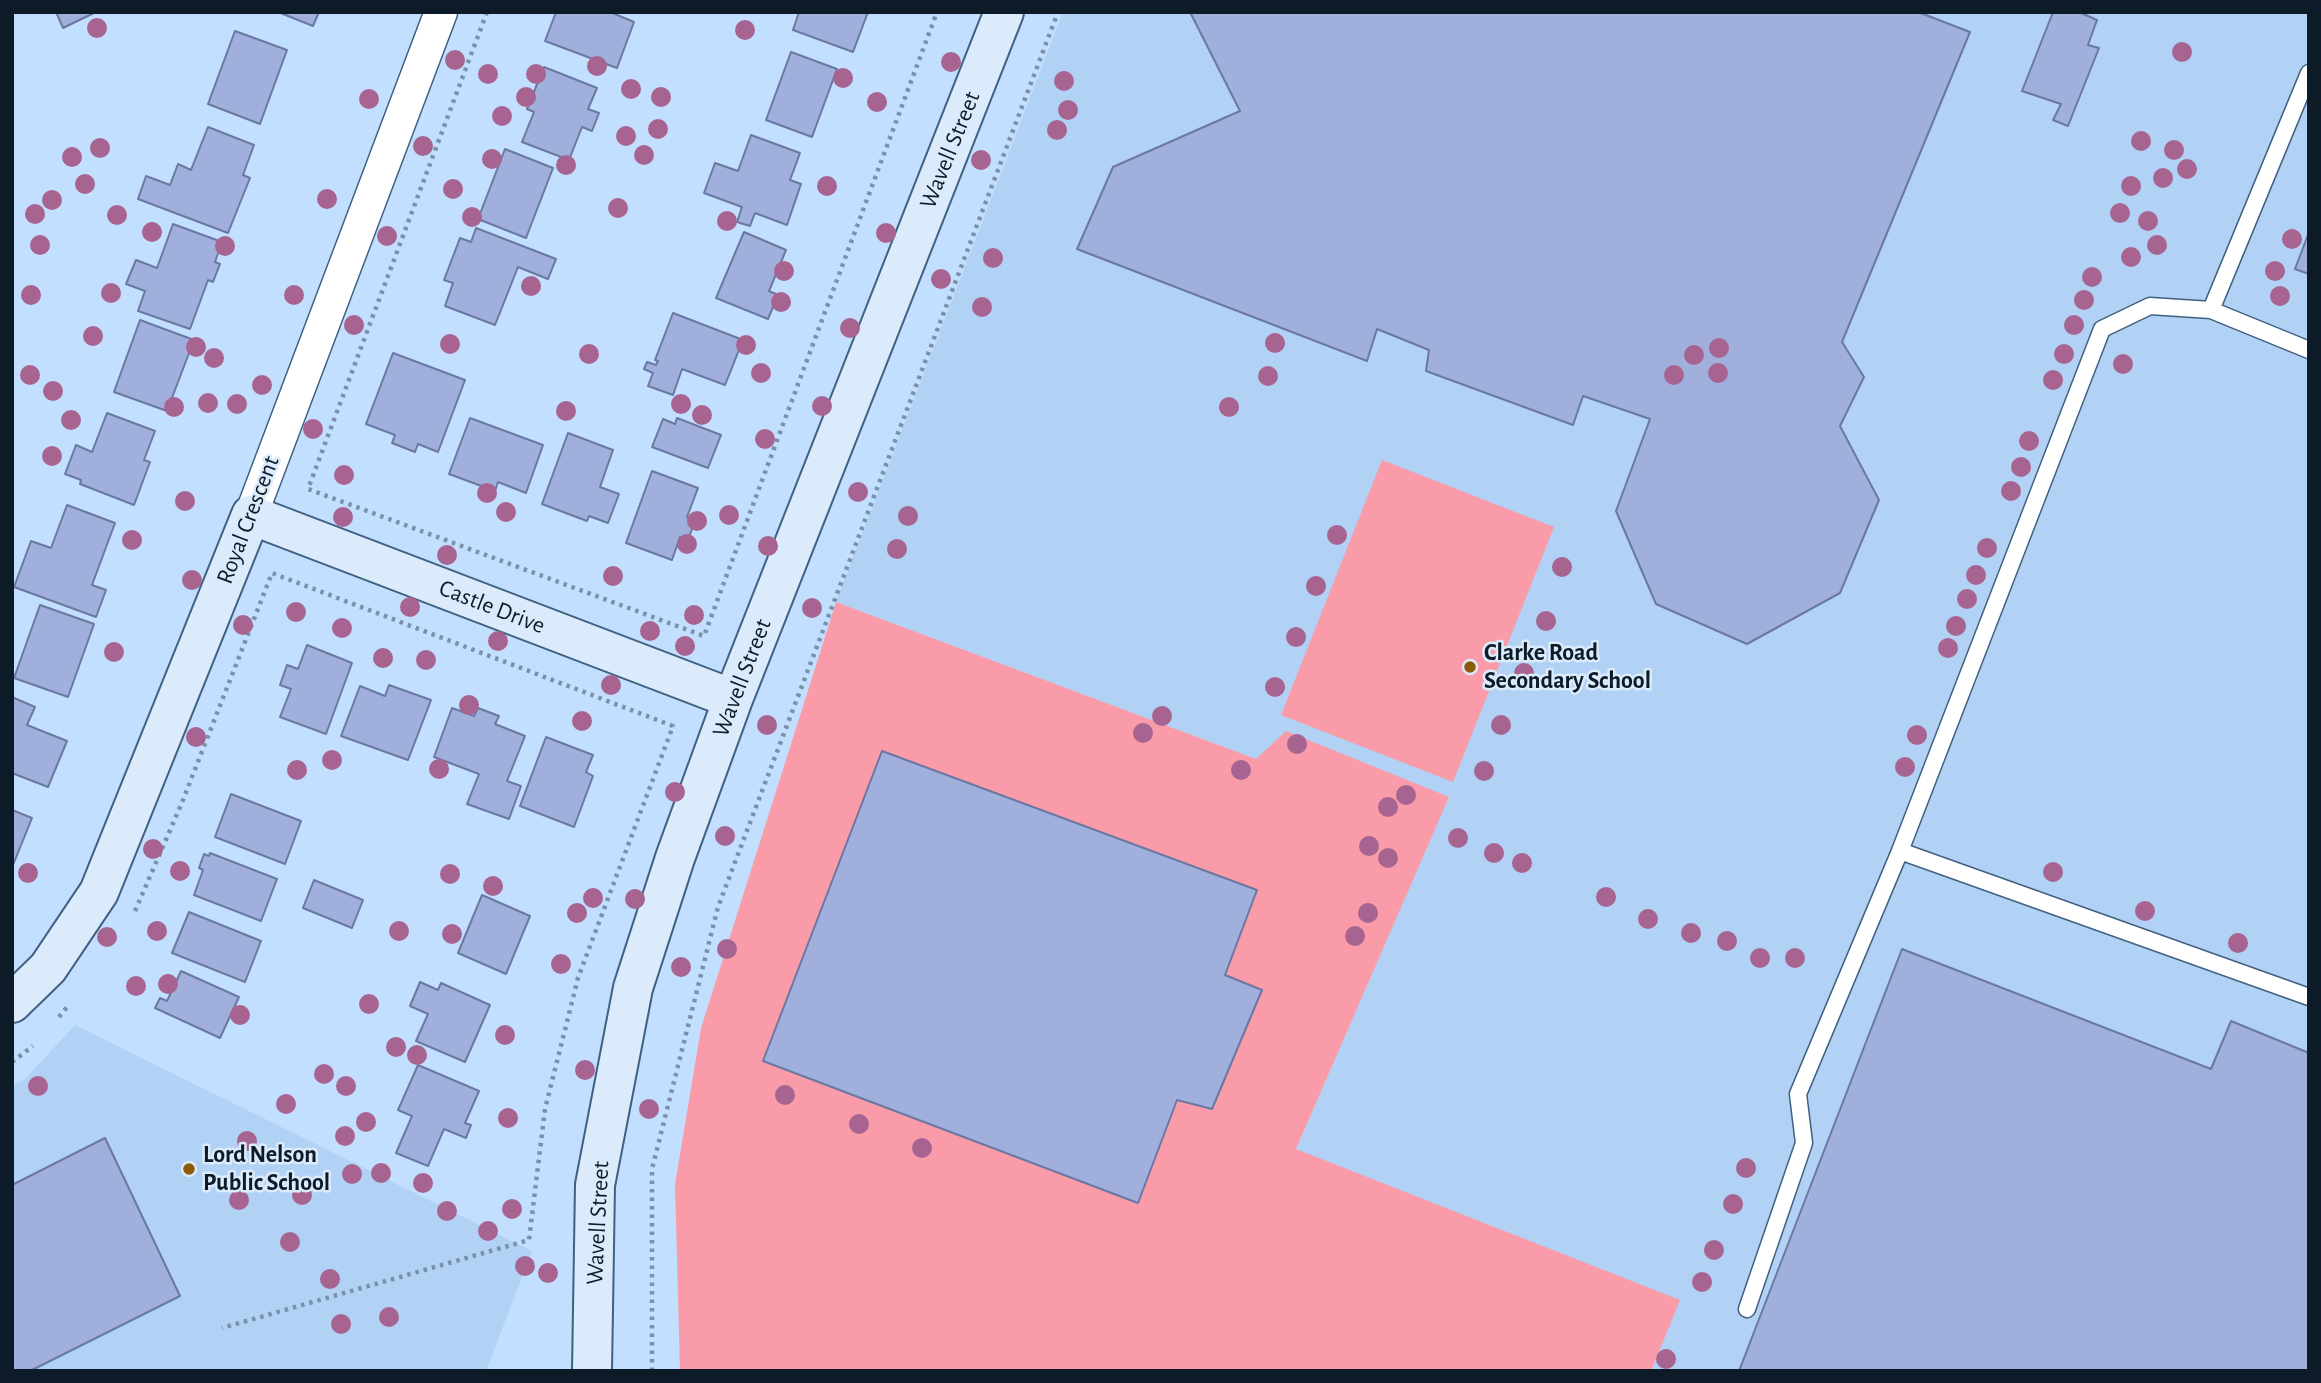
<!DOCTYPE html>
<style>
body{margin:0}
#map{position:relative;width:2321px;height:1383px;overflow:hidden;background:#c2dfff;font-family:"Alegreya Sans",sans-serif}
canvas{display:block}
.frame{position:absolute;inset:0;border:14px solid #0d1b28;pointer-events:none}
</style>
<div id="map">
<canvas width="2321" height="1383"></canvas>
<div class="frame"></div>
</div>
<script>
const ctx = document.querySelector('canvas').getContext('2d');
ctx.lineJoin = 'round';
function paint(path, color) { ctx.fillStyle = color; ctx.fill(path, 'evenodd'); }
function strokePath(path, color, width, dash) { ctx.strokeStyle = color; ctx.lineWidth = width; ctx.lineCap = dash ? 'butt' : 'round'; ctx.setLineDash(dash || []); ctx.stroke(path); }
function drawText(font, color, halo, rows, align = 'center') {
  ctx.font = font + ' "Alegreya Sans",sans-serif'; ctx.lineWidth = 5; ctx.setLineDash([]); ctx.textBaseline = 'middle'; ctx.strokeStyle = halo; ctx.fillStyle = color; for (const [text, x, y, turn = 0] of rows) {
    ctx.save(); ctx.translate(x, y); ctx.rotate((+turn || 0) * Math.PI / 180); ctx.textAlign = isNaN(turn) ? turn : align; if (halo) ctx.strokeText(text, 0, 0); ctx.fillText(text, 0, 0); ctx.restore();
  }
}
const built = new Path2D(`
 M1063 12H2309V1371H1651L1679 1300 1296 1150 1448 797 1286 732 1256 759 836 602Z
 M75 1025 532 1251 486 1371H12V1086L24 1080Z`);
const green = new Path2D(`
 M1382 460 1554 527 1453 782 1281 715Z
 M836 602 1256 759 1286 731 1449 797 1296 1149 1680 1300 1651 1371H680L675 1184 701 1028Z`);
const building = new Path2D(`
 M56 12H96L63 28Z
 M278 12H319L313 26Z
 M556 12H610L634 22 617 68 545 41Z
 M799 12H868L853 52 793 30Z
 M1190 12H1918L1970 32 1842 342 1864 377 1840 426 1879 500 1840 593 1747 644 1656 604 1616 511 1650 419 1583 396 1573 425 1426 371 1429 350 1377 329 1367 361 1077 249 1113 167 1240 111Z
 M2053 12H2079L2097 20 2088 45 2099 48 2068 126 2053 120 2061 104 2022 91Z
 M235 31 287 50 260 124 208 104Z
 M791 52 837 69 812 137 766 120Z
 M544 67 597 88 588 109 599 113 592 131 582 127 569 160 522 142 534 112 527 109Z
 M208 127 254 145 243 175 250 178 228 233 138 199 146 176 170 185 178 164 191 170Z
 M751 135 800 153 790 180 801 184 787 225 755 213 750 226 737 222 742 207 704 193 715 163 738 171Z
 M505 149 553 168 526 238 478 219Z
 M173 224 222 242 215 262 220 264 213 282 208 280 190 329 138 311 145 291 126 284 136 260 157 268Z
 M476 228 556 259 548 279 518 267 495 325 445 306 453 283 444 280 460 238 471 242Z
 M744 232 786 250 769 291 778 295 768 319 716 298Z
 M2309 232V274L2295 269Z
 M673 313 743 340 725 385 682 369 673 395 648 386 653 373 644 369 647 362 656 365 658 361 655 360Z
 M140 320 194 340 167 411 114 392Z
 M393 353 465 380 438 452 418 444 415 452 392 443 395 435 366 424Z
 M107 413 155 431 144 460 150 462 134 505 80 484 81 480 65 474 76 445 92 452Z
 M470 418 543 445 526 493 498 482 495 491 449 474Z
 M677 418 721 435 708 468 652 447 663 419 675 424Z
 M568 433 613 450 600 487 619 494 608 523 589 516 587 521 542 504Z
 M652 471 698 488 687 517 695 521 688 540 680 537 672 560 626 543Z
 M67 505 115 523 92 585 106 590 96 617 14 587 31 541 51 548Z
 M40 605 94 624 68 697 14 678Z
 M307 645 352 663 326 734 280 717 291 689 280 685 287 665 298 669Z
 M389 685 431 700 408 760 341 736 360 686 385 696Z
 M12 697 35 707 27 725 67 741 48 787 12 773Z
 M452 708 474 716 478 708 499 716 495 724 525 736 507 781 521 786 509 819 467 804 479 774 434 757Z
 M546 737 593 755 586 772 593 776 574 827 520 806Z
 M882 751 1257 890 1225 975 1262 990 1212 1109 1177 1100 1138 1203 763 1061Z
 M231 794 301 821 285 864 215 837Z
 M12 810 32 818 13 865H12Z
 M210 853 277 879 261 921 194 895 203 870 199 868 204 854 209 856Z
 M314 880 363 900 352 928 303 908Z
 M482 895 530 916 506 974 458 953Z
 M189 912 261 941 245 982 172 953Z
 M1902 949 2211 1069 2231 1021 2309 1053V1371H1739Z
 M181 971 239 997 220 1038 155 1008 160 998 167 1001Z
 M420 982 438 990 441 983 490 1005 465 1062 416 1041 428 1014 410 1006Z
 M418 1065 479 1091 465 1123 471 1125 466 1138 444 1129 428 1166 396 1153 412 1116 398 1110Z
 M105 1138 180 1296 30 1371H12V1185Z`);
const path = new Path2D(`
 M487 12 308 489 704 636 937 12
 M135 911 181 805 272 573 673 726 578 978 545 1109 529 1240 222 1328
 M59 1017 67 1007
 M12 1062 33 1046
 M652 1371V1169L718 907 1058 12`);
const lane = new Path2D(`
 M2211 310 2309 350
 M1900 851 2309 997
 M1747 1309 1804 1143 1798 1094 1900 851 2102 329 2150 306 2211 310 2309 73`);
const street = new Path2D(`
 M251 515 441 12`);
const secondary = new Path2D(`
 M12 1003 48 968 99 892 251 515 733 699
 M592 1371 595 1185 633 988 675 858 733 699 1004 12`);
const trees = [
 [97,28],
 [745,30],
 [2182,52],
 [455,60],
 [951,62],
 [597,66],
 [488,74],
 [536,74],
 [843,78],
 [1064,81],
 [631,89],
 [526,97],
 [661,97],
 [369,99],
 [877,102],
 [1068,110],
 [502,116],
 [658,129],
 [1057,130],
 [626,136],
 [2141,141],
 [423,146],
 [100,148],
 [2174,150],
 [644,155],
 [72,157],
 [492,159],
 [981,160],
 [566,165],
 [2187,169],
 [2163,178],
 [85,184],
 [827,186],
 [2131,186],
 [453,189],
 [327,199],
 [52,200],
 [618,208],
 [2120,213],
 [35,214],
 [117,215],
 [472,217],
 [727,221],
 [2148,221],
 [152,232],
 [886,233],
 [387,236],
 [2292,239],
 [40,245],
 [2157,245],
 [225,246],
 [2131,257],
 [993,258],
 [784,271],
 [2275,271],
 [2092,277],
 [941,279],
 [531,286],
 [111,293],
 [31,295],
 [294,295],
 [2280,296],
 [2084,300],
 [781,302],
 [982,307],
 [354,325],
 [2074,325],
 [850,328],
 [93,336],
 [1275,343],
 [450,344],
 [746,345],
 [196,347],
 [1719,348],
 [589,354],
 [2064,354],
 [1694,355],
 [214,358],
 [2123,364],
 [761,373],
 [1718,373],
 [30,375],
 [1674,375],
 [1268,376],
 [2053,380],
 [262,385],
 [53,391],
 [208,403],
 [237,404],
 [681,404],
 [822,406],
 [174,407],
 [1229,407],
 [566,411],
 [702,415],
 [71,420],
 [313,429],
 [765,439],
 [2029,441],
 [52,456],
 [2021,467],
 [344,475],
 [2011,491],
 [858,492],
 [487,493],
 [185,501],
 [506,512],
 [729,515],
 [908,516],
 [343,517],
 [697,521],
 [1337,535],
 [132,540],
 [687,544],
 [768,546],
 [1987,548],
 [897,549],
 [447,555],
 [1562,567],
 [1976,575],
 [613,576],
 [192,580],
 [1316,586],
 [1967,599],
 [410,607],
 [812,608],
 [296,612],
 [694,615],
 [1546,621],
 [243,625],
 [1956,626],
 [342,628],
 [650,631],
 [1296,637],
 [498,641],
 [685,646],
 [1948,648],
 [114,652],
 [383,658],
 [426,660],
 [1524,673],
 [611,685],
 [1275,687],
 [469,705],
 [1162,716],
 [582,721],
 [767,725],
 [1501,725],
 [1143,733],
 [1917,735],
 [196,737],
 [1297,744],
 [332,760],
 [1905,767],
 [439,769],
 [297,770],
 [1241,770],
 [1484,771],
 [675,792],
 [1406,795],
 [1388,807],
 [725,836],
 [1458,838],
 [1369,846],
 [153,849],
 [1494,853],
 [1388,858],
 [1522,863],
 [180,871],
 [2053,872],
 [28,873],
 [450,874],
 [493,886],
 [1606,897],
 [593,898],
 [635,899],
 [2145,911],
 [577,913],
 [1368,913],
 [1648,919],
 [157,931],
 [399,931],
 [1691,933],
 [452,934],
 [1355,936],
 [107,937],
 [1727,941],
 [2238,943],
 [727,949],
 [1760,958],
 [1795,958],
 [561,964],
 [681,967],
 [168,984],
 [136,986],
 [369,1004],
 [240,1015],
 [505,1035],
 [396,1047],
 [417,1055],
 [585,1070],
 [324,1074],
 [38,1086],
 [346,1086],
 [785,1095],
 [286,1104],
 [649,1109],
 [508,1118],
 [366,1122],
 [859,1124],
 [345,1136],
 [247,1141],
 [922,1148],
 [1746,1168],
 [381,1173],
 [352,1174],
 [423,1183],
 [302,1195],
 [239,1200],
 [1733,1204],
 [512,1209],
 [447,1211],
 [488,1231],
 [290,1242],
 [1714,1250],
 [525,1266],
 [548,1273],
 [330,1279],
 [1702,1282],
 [389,1317],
 [341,1324],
 [1666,1359]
];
const markers = [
 [1470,667,7,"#8d5a08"],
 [189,1169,7,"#8d5a08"]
];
const streetNames = [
 ["Wavell Street",950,150,-68],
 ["Royal Crescent",248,520,-69],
 ["Castle Drive",492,607,21],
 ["Wavell Street",742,678,-69],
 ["Wavell Street",598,1223,-87]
];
const poiNames = [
 ["Clarke Road",1484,653],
 ["Secondary School",1484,681],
 ["Lord Nelson",203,1155],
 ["Public School",203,1183]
];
paint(built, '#b1d1f5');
paint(green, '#f99ba9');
paint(building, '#a0afdc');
strokePath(building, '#6a78a2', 2);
strokePath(lane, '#406182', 19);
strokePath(street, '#406182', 35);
strokePath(secondary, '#406182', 42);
strokePath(path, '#7a91a9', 4.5, [3.5, 5]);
strokePath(lane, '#fff', 16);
strokePath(street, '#fff', 32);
strokePath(secondary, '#dbebfc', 38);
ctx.fillStyle = '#a76491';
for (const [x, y] of trees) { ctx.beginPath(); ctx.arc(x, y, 10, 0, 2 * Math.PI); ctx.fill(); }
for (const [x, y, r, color] of markers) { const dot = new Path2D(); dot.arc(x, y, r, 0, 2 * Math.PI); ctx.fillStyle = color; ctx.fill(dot); strokePath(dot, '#dcebfb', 2.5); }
drawText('24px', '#0d1b28', '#dcebfb', streetNames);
drawText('bold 24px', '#0d1b28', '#dcebfb', poiNames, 'left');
</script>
